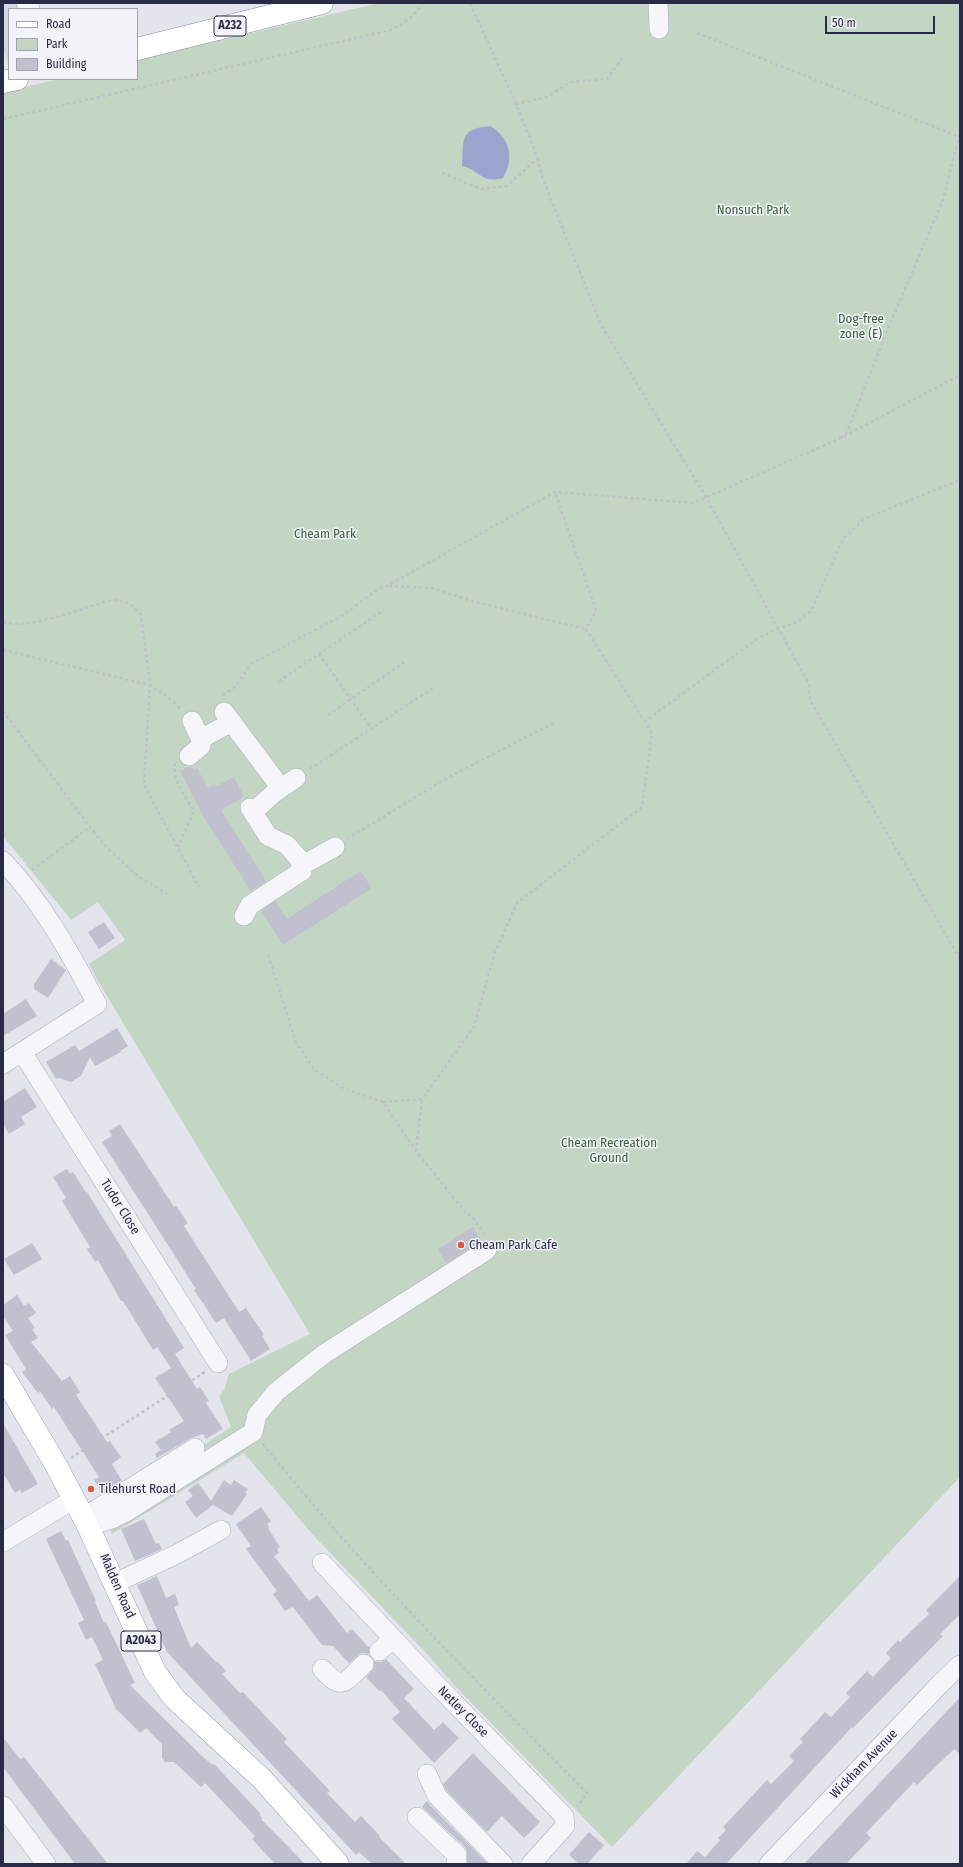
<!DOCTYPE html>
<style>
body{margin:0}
#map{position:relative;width:963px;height:1867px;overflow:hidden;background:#e3e4ec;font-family:"Fira Sans Condensed",sans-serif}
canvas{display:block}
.frame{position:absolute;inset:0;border:4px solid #292b46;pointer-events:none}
.legend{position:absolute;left:8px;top:8px;width:130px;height:72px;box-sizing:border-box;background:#f3f3f9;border:1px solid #a2a3b1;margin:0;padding:5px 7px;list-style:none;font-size:12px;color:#292b46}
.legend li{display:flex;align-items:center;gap:8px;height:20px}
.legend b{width:20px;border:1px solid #a2a3b1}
.scale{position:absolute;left:825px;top:16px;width:110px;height:18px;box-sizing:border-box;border:2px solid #292b46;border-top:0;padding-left:5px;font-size:12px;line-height:14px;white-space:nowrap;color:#292b46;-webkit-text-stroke:3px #f3f3f9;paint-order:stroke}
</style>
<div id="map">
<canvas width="963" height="1867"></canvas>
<div class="frame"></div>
<ul class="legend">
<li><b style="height:5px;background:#fff"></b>Road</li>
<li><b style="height:11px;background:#c3d6c4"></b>Park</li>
<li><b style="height:11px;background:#c0c0cf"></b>Building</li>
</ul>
<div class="scale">50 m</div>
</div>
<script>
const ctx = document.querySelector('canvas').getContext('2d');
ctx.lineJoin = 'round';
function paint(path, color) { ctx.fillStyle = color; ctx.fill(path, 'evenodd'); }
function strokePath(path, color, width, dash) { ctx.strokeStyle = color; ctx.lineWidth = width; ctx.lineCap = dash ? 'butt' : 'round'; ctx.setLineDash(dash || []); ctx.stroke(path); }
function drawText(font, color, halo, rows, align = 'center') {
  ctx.font = font + ' "Fira Sans Condensed",sans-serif'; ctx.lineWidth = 3; ctx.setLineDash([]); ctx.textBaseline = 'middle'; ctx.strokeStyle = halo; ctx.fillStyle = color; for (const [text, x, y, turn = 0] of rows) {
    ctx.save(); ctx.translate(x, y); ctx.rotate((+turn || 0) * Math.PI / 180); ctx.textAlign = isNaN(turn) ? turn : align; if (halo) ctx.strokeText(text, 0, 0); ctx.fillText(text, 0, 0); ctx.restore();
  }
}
const built = new Path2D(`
 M8 3H20L23 9H9V69L3 46V5Z`);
const green = new Path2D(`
 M379 3H960V1477L612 1847 455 1686 427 1654 313 1535 244 1453 112 1534 101 1509 166 1470 231 1427 219 1396 224 1390 229 1374 310 1334 95 976 89 964 125 940 98 902 71 920 3 836V92L59 79H137V60Z`);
const water = new Path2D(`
 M490 126C510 138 515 158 503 178 480 184 481 170 462 166 464 141 458 129 490 126Z`);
const building = new Path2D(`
 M188 767H192L194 770 197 768 208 788 214 785 215 787 234 777 244 797 221 810 266 881 251 891 206 821 180 771Z
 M360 871 372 888 283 945 261 911 275 901 287 919Z
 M104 922 115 938 99 949 88 932Z
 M51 959 66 970 48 998 34 989V984Z
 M26 999 37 1016 3 1036V1014Z
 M117 1028 128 1046 120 1051 121 1052 95 1066 90 1057 81 1076 71 1082 59 1078 56 1079 46 1062 75 1045 79 1051Z
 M25 1088 37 1107 21 1117 25 1124 9 1134 3 1124V1102Z
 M120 1124 174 1207 176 1206 188 1223 184 1226 239 1312 246 1308 264 1335 262 1336 270 1349 251 1361 224 1318 216 1323 203 1303 194 1290 196 1289 102 1142 112 1136 109 1131Z
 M67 1169 70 1174 73 1172 86 1192H87L184 1348 175 1354 197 1389 200 1387 209 1401 206 1403 223 1429 206 1439 203 1434 189 1439 157 1458 155 1454 161 1450 155 1442 171 1432 169 1430 184 1421 155 1378 171 1368 157 1347 153 1350 123 1301H121L98 1260 95 1262 87 1249 90 1247 62 1201 66 1198 53 1177Z
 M473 1227 481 1241 446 1263 438 1249Z
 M32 1243 42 1259 14 1275 4 1259Z
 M17 1295 24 1306 29 1303 36 1313 28 1318 35 1328 32 1329 38 1338 31 1342 62 1381 70 1376 80 1392 76 1395 107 1442 110 1441 121 1457 112 1464 122 1481 102 1493 94 1480 99 1477 54 1407 52 1409 40 1391 38 1393 22 1372 26 1369 5 1335 13 1331 3 1316V1305Z
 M3 1423 38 1484 22 1493 20 1490 15 1493 3 1473Z
 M224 1480 231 1485 234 1480 248 1489 245 1493 247 1494 232 1516 213 1505 196 1518 185 1502 193 1496 188 1490 198 1483 211 1501Z
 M261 1507 271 1521 267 1524 269 1527 268 1528 280 1547 277 1549 279 1553 274 1556 309 1601 317 1595 347 1633 352 1629 368 1647 370 1646 369 1654 361 1653 349 1663 333 1646 322 1645 293 1607 285 1611 273 1594 277 1591 246 1549 251 1546 236 1524Z
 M144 1519 156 1544 159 1543 162 1549 135 1561 121 1529Z
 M61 1531 66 1541 68 1540 96 1601 95 1602 104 1623 106 1622 135 1683 130 1685 204 1758 213 1765 214 1764 260 1813 259 1814 262 1818 261 1819 305 1864H275L252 1839 255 1836 205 1783 201 1787 174 1762H165L162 1758V1744L146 1728 140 1733 116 1709 95 1664 103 1660 92 1637 86 1640 78 1623 84 1620 46 1539Z
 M157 1576 166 1598 175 1594 179 1605 174 1607 191 1648 197 1642 216 1662 217 1661 226 1671 222 1674 240 1693 243 1692 287 1739 284 1742 330 1791 327 1793 355 1822 361 1816 380 1836 379 1837 406 1864H372L359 1852 356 1855 167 1652 137 1585Z
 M960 1576V1614L940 1634 943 1636 853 1728 852 1727 726 1864H686L697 1851 705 1857 720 1840 718 1838 726 1830 723 1827 767 1780 771 1784 794 1761 789 1756 803 1742 800 1739 825 1712 831 1717 850 1697 846 1693 867 1671 873 1677 891 1658 886 1653 898 1640 900 1642 929 1614 926 1610Z
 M386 1659 414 1689 404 1698 434 1730 443 1722 459 1738 434 1763 392 1719 400 1712 381 1690 379 1691 366 1677 374 1668V1661L381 1662Z
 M960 1697V1754L954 1749 917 1785 914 1782 866 1833 871 1838 846 1864H804Z
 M3 1737 20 1759 24 1757 108 1864H75L3 1767Z
 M473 1753 540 1822 524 1838 502 1816 487 1832 446 1790 443 1784Z
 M427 1801 429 1804 488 1864H467V1852L465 1847 422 1807Z
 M589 1832 604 1845 587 1864H579L569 1855Z`);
const path = new Path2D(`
 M470 3 516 104
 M697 33 960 137
 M3 119 391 30C403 23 416 16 422 3
 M538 158 541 174 601 325 706 497 809 684 810 700 960 959
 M442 173 481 189 507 186 538 158 516 104 547 97 570 82 607 79 622 58
 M841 438 847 432 890 324 943 200 959 135
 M389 586 431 588 479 603 586 629
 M3 622C31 630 82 608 111 600 126 600 131 603 141 615L150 685 173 701 181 710
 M3 650 150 685 144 785 199 887
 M319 654 371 728
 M279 681 384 610
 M223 695 235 687 251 664 258 660 340 617 380 588 387 586 555 492 693 503 839 439 960 375
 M3 711 90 827 107 848 139 877 167 894
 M328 715 406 661
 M644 722 757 639 779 628 796 623 811 611 843 539 864 519 960 480
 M175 763C172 781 185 796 194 811L178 847
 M310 769 433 688
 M347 839 447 778 556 722
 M32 870 90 827
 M268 955 296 1042 314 1069 343 1088 383 1102 416 1151 466 1213 472 1216 485 1235
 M383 1102 422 1099 474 1027 494 955 517 903 642 807 652 733 586 629 596 610 555 492
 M416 1151 422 1099
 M263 1444C362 1568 475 1680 587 1793L577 1807
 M71 1458 205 1372`);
const minor = new Path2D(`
 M26 3 30 9
 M658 3 659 29
 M224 712 281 788
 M201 740 206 736 232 722
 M189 756 201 746V740L192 721
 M253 812 274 793 296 778
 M3 861C43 903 70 953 97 1004L3 1064
 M301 866 335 847
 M244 916 250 905 302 871 300 860 287 845 268 836 250 808
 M22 1052 218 1363
 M84 1517 195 1448
 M88 1526 112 1519 126 1512 253 1432 257 1415 276 1392 324 1354 487 1250
 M3 1542 74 1499
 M322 1563 433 1681 564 1816 565 1826 531 1864
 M115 1583 177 1554 221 1530
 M379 1651 393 1639
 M322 1669C343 1692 344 1682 364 1664
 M427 1774 437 1796 503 1864
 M3 1806 46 1864
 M417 1817 457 1855 456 1864
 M769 1864 940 1684 960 1665`);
const major = new Path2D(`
 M3 1375 57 1467 88 1526 155 1672 174 1698 262 1779 338 1864`);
const highway = new Path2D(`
 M137 49 322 3
 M3 82 17 79`);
const markers = [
 [461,1245,4,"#d85941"],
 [91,1489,4,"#d85941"]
];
const shields = [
 [230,26,32],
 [141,1641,40]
];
const shieldNames = [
 ["A232",230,26],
 ["A2043",141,1641]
];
const parkNames = [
 ["Nonsuch Park",753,210],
 ["Dog-free",861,319],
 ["zone (E)",861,334],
 ["Cheam Park",325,534],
 ["Cheam Recreation",609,1143],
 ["Ground",609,1158]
];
const streetNames = [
 ["Tudor Close",120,1207,58],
 ["Malden Road",117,1586,66],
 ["Netley Close",463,1712,45],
 ["Wickham Avenue",864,1764,-46]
];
const poiNames = [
 ["Cheam Park Cafe",469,1245],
 ["Tilehurst Road",99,1489]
];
paint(built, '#d4d6e1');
paint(green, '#c3d6c4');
paint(water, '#9ca4ce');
paint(building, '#c0c0cf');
strokePath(minor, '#abacba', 20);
strokePath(major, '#a1a3b9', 23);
strokePath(highway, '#898ba4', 23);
strokePath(path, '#c1c1cb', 2.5, [3, 3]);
strokePath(minor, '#f6f6fa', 19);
strokePath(major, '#fff', 22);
strokePath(highway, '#fff', 22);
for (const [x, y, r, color] of markers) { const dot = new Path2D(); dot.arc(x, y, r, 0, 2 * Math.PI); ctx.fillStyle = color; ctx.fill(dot); strokePath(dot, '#f3f3f9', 1.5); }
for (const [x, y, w] of shields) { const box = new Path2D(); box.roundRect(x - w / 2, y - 10, w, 20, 3); ctx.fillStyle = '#f3f3f9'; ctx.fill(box); strokePath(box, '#292b46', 1); }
drawText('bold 12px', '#292b46', null, shieldNames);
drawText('13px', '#35623b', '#f3f3f9', parkNames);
drawText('13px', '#292b46', '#f3f3f9', streetNames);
drawText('13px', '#292b46', '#f3f3f9', poiNames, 'left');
</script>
